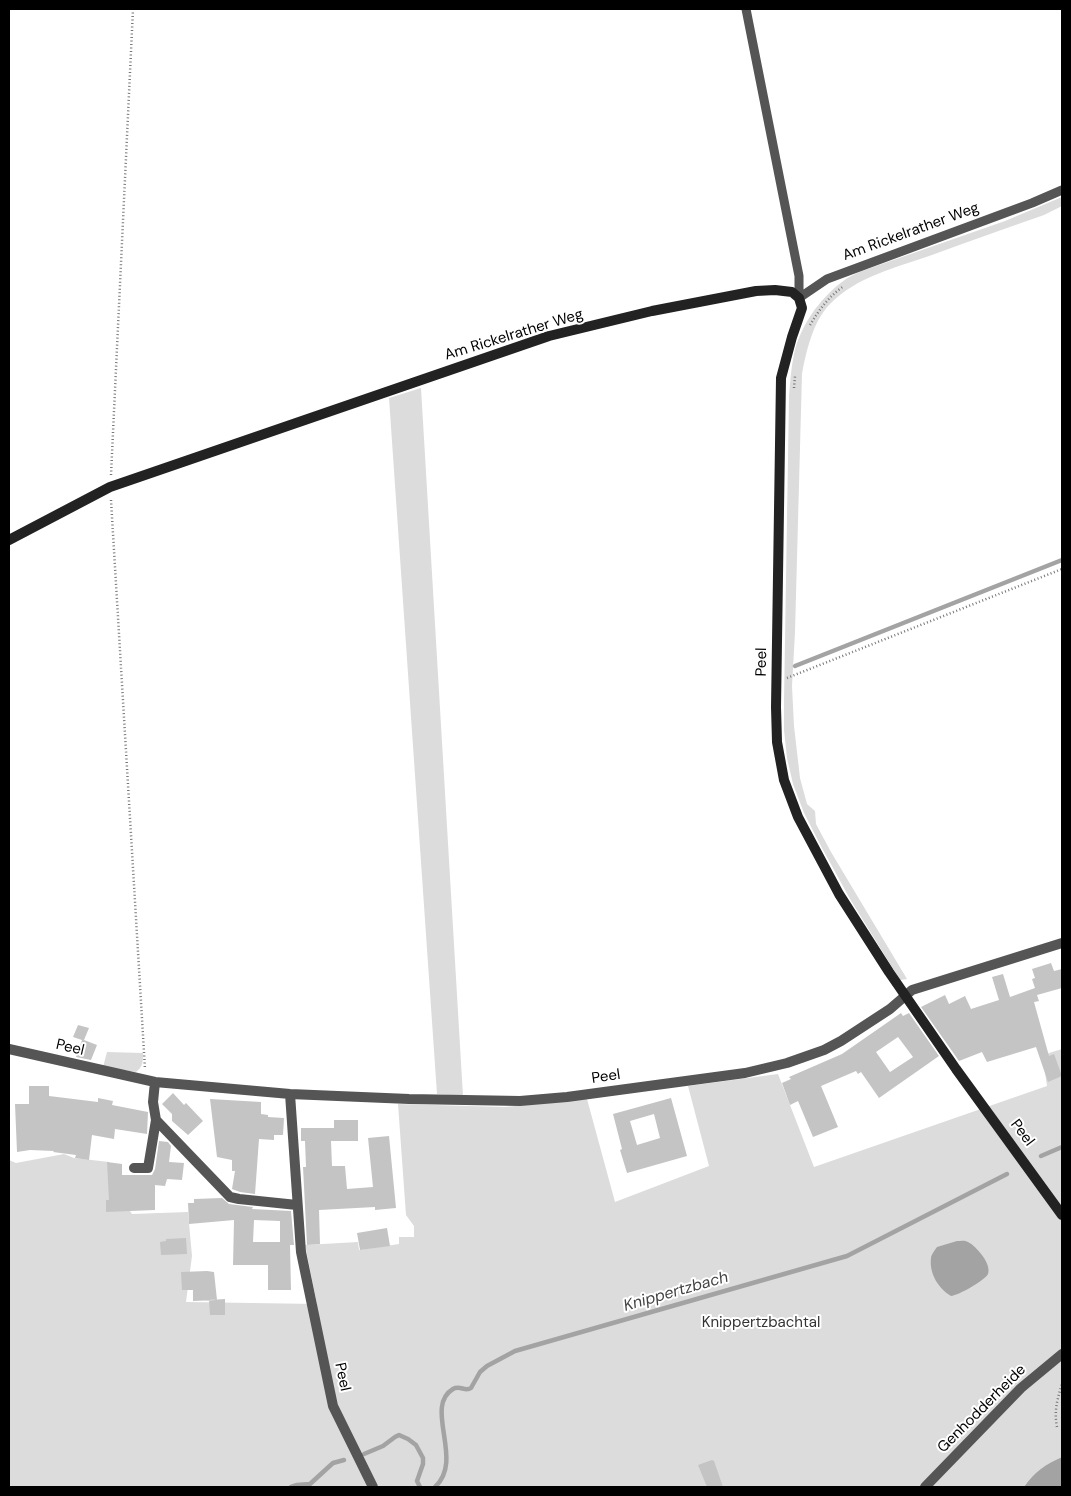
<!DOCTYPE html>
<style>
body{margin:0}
#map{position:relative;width:1071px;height:1496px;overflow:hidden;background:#fff;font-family:"DM Sans",sans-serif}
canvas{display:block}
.frame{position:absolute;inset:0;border:10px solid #000;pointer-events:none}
</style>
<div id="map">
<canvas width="1071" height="1496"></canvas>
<div class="frame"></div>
</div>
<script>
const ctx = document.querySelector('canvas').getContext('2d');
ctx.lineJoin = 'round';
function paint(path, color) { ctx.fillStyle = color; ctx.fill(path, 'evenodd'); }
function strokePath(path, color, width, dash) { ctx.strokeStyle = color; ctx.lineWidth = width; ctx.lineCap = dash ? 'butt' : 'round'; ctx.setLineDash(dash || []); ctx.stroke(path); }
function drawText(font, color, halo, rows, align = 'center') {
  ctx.font = font + ' "DM Sans",sans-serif'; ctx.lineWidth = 4; ctx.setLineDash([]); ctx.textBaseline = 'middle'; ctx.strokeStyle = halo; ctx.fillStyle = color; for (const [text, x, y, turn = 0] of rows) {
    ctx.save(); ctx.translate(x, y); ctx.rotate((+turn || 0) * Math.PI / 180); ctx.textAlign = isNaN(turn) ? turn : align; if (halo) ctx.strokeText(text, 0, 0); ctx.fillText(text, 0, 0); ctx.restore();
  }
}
const green = new Path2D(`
 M1062 197V206L1044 215C1007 228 969 241 932 255 897 267 856 277 830 304 813 321 806 352 802 374L795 632 792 686 794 726 800 778 807 804 815 811 816 824 831 852 907 979 900 980 850 899 822 848 804 813 793 784 787 758 784 730V701L789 397C790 383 791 368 794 354 800 327 819 299 842 282 848 277 855 274 862 271L1005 221Z
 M421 388 463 1096 437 1094 389 398Z
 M1062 1049V1457C1046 1464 1034 1472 1024 1487H9V1160L16 1163 64 1154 74 1158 109 1162 111 1183 132 1214 188 1212 192 1256 186 1302 317 1304 305 1245 358 1242 359 1250 399 1244V1237H414V1226L406 1215 398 1104 505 1107 587 1099 615 1202 709 1166 688 1086 778 1074 814 1167 1047 1086 1043 1059 1049 1053Z
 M107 1052 143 1053C143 1061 143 1067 136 1072L103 1067Z`);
const water = new Path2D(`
 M957 1241C960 1241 965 1240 968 1242 976 1246 992 1264 988 1274 984 1281 959 1295 951 1296 939 1289 929 1274 931 1258 931 1255 935 1250 937 1247Z
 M1062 1457V1487H1024C1034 1472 1046 1464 1062 1457Z`);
const stream = new Path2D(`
 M795 666 1062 560
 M1041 1156 1062 1147
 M364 1454 383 1446 395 1437 399 1435 408 1439 416 1445 423 1458V1464L417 1481 420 1487
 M291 1487 297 1485 310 1484 333 1463 344 1460
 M435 1487C465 1460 423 1407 453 1389 460 1385 465 1392 471 1388L480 1372 487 1366 515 1351 847 1256 1007 1174`);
const building = new Path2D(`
 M1051 963 1054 971 1062 969V988L1037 995 1039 1001 1034 1002 1049 1056 1054 1054 1062 1076 1048 1082 1036 1047 987 1062 982 1052 959 1061 921 1007 945 995 949 1004 965 996 971 1009 999 1000 992 977 1003 974 1010 997 1035 988 1032 979 1035 978 1032 969Z
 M901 1013 903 1016 909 1013 939 1056 879 1098 861 1072 858 1074 856 1071 821 1086 838 1127 813 1137 798 1101 790 1105 782 1083 791 1079 789 1077 842 1054ZM898 1037 913 1057 890 1072 876 1052Z
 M78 1025 89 1028 84 1040 97 1045 91 1060 76 1057 82 1040 73 1037Z
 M29 1086H49V1096L98 1102V1098L113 1101 112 1105 148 1112 147 1134 115 1129 114 1139 92 1135 89 1160 75 1158 76 1155 53 1152 54 1151 30 1150 17 1152 15 1104H29Z
 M173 1093 184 1105 186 1103 203 1121 188 1135 172 1121V1114L162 1104Z
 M671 1098 687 1156 627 1173 620 1150 622 1149 613 1114ZM654 1114 660 1138 637 1145 630 1121Z
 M210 1099 261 1102V1114L268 1115V1117L284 1118 283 1135H274V1140L259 1139 255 1194 240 1192 232 1189 235 1171H232V1160L217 1157Z
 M334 1120H358V1141H331L332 1166H345L347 1189 373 1187 368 1138 389 1136 396 1208 375 1210V1207L319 1210 320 1244 307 1245 303 1167H306L305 1141H301V1128H334Z
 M159 1141 168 1142 171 1146 169 1162 184 1163 182 1180 167 1179 165 1186 155 1185V1210L106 1212V1200H109L107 1162 122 1164V1175H152L155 1169Z
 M222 1198 229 1204 253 1207 252 1209 291 1211 294 1245H290L291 1290H268V1265H233L234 1220 189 1224 188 1203H194V1199ZM254 1220 280 1221V1242H253Z
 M387 1228 390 1246 360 1250 357 1233Z
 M186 1238 187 1254 161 1255 160 1242 166 1241V1239Z
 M207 1271 214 1272 217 1300 193 1301V1290H182L181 1272Z
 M225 1299V1315H210L209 1300Z
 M712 1460 714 1461 723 1487H707L698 1465Z`);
const path = new Path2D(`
 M810 325C819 310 829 296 844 286
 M794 388 795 376
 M111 475 133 9
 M111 500 145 1069
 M787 678 1062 569
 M1057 1427C1054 1411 1057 1400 1062 1384`);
const lane = new Path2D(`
 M746 9 799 276V298
 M799 298 827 279 1032 203 1062 190`);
const street = new Path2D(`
 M9 1049 155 1082 290 1094 409 1099 520 1101 567 1097 745 1073 787 1063 824 1050 841 1041 890 1009 912 990 1062 943
 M290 1094 301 1252 333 1406 373 1487
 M156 1120 230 1197 239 1199 297 1205
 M134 1168H148L156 1120 153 1102 155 1082
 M925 1487 1021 1388 1062 1354`);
const secondary = new Path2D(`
 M9 540 110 487 549 336 652 311 756 291 775 290 792 292 799 298 802 308 792 337 781 378 776 707 777 742 784 780 798 817 839 894 889 972 956 1069 1062 1215`);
const streetNames = [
 ["Am Rickelrather Weg",911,232,-20],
 ["Am Rickelrather Weg",514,335,-17],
 ["Peel",762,662,-89],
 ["Peel",70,1048,13],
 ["Peel",606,1077,-8],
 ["Peel",1022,1133,53],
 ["Peel",342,1377,78],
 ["Genhodderheide",982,1409,-45]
];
const parkNames = [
 ["Knippertzbachtal",761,1323]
];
const waterNames = [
 ["Knippertzbach",676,1292,-16]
];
paint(green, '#dcdcdc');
paint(water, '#a3a3a3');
strokePath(stream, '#a3a3a3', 4.5);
paint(building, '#c4c4c4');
strokePath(path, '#777', 2.5, [1, 2.5]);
strokePath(lane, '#555', 9);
strokePath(street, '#555', 10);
strokePath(secondary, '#222', 10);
drawText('15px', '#000', '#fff', streetNames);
drawText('15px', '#333', '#fff', parkNames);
drawText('italic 16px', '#444', '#fff', waterNames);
</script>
